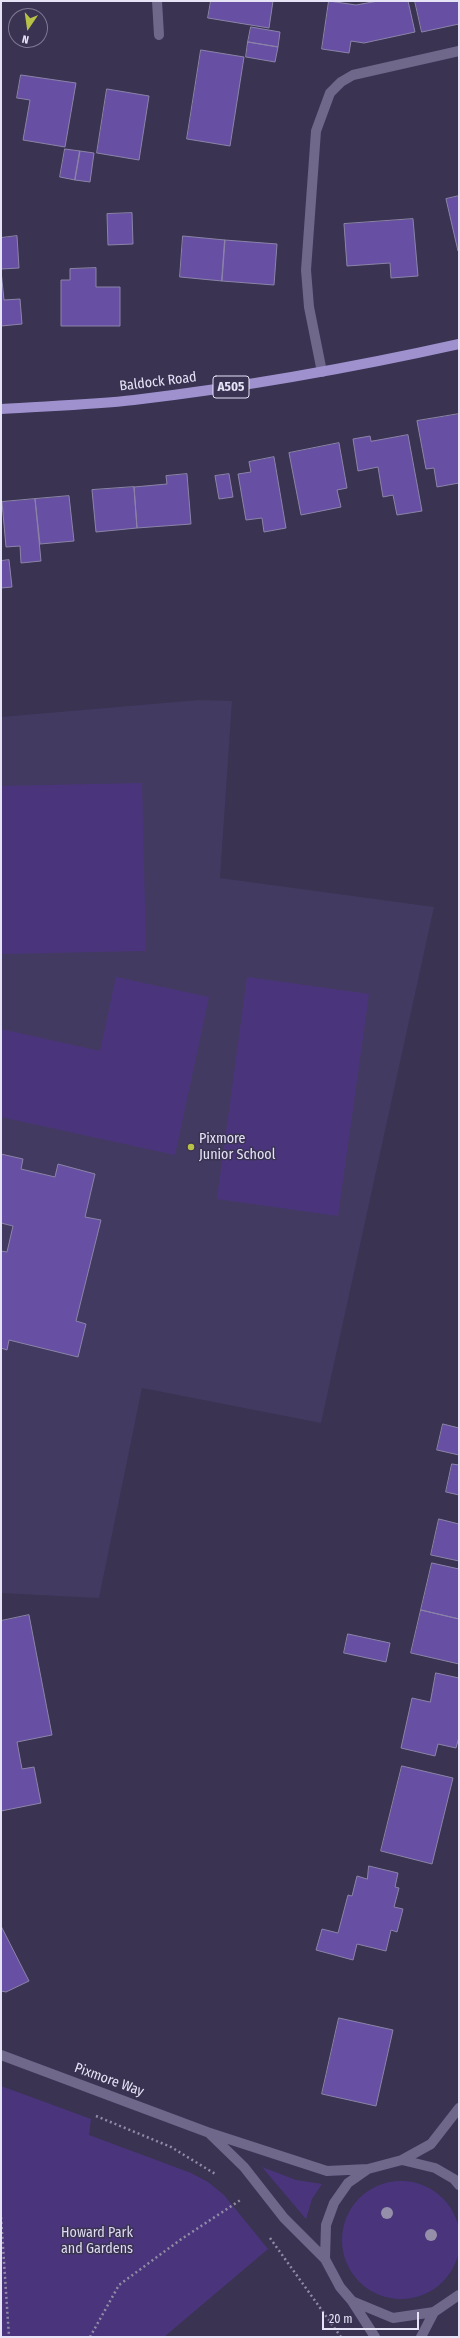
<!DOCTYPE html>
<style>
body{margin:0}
#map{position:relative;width:460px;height:2338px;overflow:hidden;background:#3a3352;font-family:"Fira Sans Condensed",sans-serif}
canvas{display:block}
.frame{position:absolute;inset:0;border:2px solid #e6e3f7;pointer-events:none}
.north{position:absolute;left:8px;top:8px;width:40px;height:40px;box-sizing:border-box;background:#3a3352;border:1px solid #7f7994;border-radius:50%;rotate:193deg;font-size:11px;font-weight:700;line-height:16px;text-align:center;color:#e6e3f7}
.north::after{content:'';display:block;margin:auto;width:14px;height:18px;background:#b7c148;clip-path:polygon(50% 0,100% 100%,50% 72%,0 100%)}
.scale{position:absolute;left:322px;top:2312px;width:97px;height:18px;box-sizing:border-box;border:2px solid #e6e3f7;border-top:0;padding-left:5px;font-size:12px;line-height:14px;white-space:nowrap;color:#e6e3f7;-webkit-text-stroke:3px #3a3352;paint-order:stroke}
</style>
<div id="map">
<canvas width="460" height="2338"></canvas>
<div class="frame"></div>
<div class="north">N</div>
<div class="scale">20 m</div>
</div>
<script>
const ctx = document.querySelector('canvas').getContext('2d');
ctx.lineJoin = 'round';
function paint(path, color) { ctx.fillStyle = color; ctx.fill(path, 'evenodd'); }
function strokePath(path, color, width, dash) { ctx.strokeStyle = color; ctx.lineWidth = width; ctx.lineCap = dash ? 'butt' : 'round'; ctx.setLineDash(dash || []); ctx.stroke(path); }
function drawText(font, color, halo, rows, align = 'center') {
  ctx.font = font + ' "Fira Sans Condensed",sans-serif'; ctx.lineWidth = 3; ctx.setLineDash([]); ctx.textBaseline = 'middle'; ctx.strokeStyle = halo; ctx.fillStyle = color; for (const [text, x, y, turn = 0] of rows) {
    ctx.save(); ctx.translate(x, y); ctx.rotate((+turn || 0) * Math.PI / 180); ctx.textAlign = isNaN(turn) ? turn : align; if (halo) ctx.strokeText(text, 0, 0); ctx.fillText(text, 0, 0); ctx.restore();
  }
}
const built = new Path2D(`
 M199 700 232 701 220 878 434 907 321 1423 142 1388 99 1598 1 1593V717Z`);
const green = new Path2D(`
 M142 783 146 951 1 954V786Z
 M116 977 209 997 175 1155 1 1117V1029L100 1051Z
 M247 977 369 994 338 1216 217 1199Z
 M1 2086 91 2119 89 2135 191 2173 208 2182 224 2195 268 2249 164 2337H1Z
 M262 2167 296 2180 322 2184 312 2199 306 2219Z
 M342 2240a59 59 0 1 1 118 0a59 59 0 1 1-118 0Z`);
const building = new Path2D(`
 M211 1H273L269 28 208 18Z
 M329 1 356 5 378 1H408L415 32 364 43 351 41 349 53 322 49Z
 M415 1H459V24L422 32Z
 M251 27 280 32 278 47 248 42Z
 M248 42 278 47 275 62 246 57Z
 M201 50 244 57 230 146 187 139Z
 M21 75 76 83 65 147 23 140 30 100 17 98Z
 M107 89 149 96 139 160 97 153Z
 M65 149 80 151 75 180 60 177Z
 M80 151 94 153 90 182 75 180Z
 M459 196V251H458L446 199Z
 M132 213 133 244 108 245 107 214Z
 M413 219 418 276 391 278 390 263 347 266 344 224Z
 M17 236 19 268 1 269V238Z
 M183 236 225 240 222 281 180 277Z
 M225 240 277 244 274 285 222 281Z
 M96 268V287H120V326H61V280H70V269Z
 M1 271 4 300 20 299 22 324 1 326Z
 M459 414V483L437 487 434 468 426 469 417 421Z
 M408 435 422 511 397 515 393 495 383 497 378 467 358 471 353 439 370 436 371 441Z
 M339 443 347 488 337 490 341 507 301 515 289 453Z
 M274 457 286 528 264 532 262 518 246 520 238 474 251 472 249 462Z
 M187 474 191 524 137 528 134 487 167 484 166 476Z
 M229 474 233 497 219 499 215 476Z
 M134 487 137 528 96 532 92 490Z
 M69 496 74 541 40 544 35 499Z
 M35 499 41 561 21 563 20 546 6 547 2 502Z
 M9 560 12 587 1 588V561Z
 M1 1154 23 1159 21 1169 55 1177 58 1164 95 1174 85 1217 101 1220 76 1321 86 1324 78 1357 9 1340 7 1350 1 1348V1251L7 1252 13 1226 1 1223Z
 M443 1424 459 1428V1455L437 1450Z
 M452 1464 459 1465V1495L446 1492Z
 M439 1519 459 1524V1561L431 1555Z
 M432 1563 459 1569V1619L421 1610Z
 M421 1610 459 1619V1664L411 1653Z
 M29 1615 52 1735 17 1742 22 1769 34 1767 41 1803 1 1811V1621Z
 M348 1634 390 1643 386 1662 344 1653Z
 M436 1673 459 1678V1737L456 1748 438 1744 435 1756 401 1748 412 1698 430 1702Z
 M402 1766 453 1778 432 1864 381 1851Z
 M369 1866 398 1873 395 1887 399 1888 394 1907 403 1909 397 1932 391 1930 386 1951 357 1944 353 1960 316 1950 322 1929 338 1933 348 1895 352 1896 357 1876 367 1879Z
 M1 1926 29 1981 6 1992 1 1991Z
 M339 2018 393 2030 376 2106 322 2094Z`);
const path = new Path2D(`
 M96 2116 171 2147 217 2175
 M1 2217 9 2337
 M270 2238 341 2337
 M90 2337 119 2285 180 2240 242 2199`);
const minor = new Path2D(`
 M157 1 159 35
 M322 372 309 307 306 270 316 131 330 93 341 82 353 75 459 51
 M1 2055 207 2132 327 2171 368 2169
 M210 2134 244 2167 284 2218 325 2259
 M402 2160 431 2144 459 2108
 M459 2185 454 2179 435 2168 402 2160 368 2169 348 2183 334 2203 326 2225 325 2259 340 2287 352 2301 393 2318 434 2312 459 2295
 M352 2301 375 2337
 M421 2337 434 2312`);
const major = new Path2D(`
 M1 409C45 406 90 405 134 400 243 387 351 368 459 344`);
const trees = [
 [387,2213],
 [431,2235]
];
const markers = [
 [191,1147,4,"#b7c148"]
];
const shields = [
 [231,387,36]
];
const shieldNames = [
 ["A505",231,387]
];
const streetNames = [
 ["Baldock Road",158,382,-7],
 ["Pixmore Way",109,2080,20]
];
const poiNames = [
 ["Pixmore",199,1139],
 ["Junior School",199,1155]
];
const parkNames = [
 ["Howard Park",97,2233],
 ["and Gardens",97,2249]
];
paint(built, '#433a61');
paint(green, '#4a357d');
paint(building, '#6750a3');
strokePath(building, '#8b84a8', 1);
strokePath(path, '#908ca5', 2.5, [2, 3]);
strokePath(minor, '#6f688b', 10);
strokePath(major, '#9e91cd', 10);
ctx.fillStyle = '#958faa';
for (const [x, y] of trees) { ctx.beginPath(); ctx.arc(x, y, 6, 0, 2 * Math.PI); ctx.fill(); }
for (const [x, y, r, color] of markers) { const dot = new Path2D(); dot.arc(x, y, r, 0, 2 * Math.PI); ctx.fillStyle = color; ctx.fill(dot); strokePath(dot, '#3a3352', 1.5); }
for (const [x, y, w] of shields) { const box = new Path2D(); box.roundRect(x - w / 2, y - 11, w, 22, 3); ctx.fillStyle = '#3a3352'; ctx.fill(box); strokePath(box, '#e6e3f7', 1); }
drawText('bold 13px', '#e6e3f7', null, shieldNames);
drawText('14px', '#e6e3f7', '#3a3352', streetNames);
drawText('14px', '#e6e3f7', '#3a3352', poiNames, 'left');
drawText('14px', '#dfdbf2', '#3a3352', parkNames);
</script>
